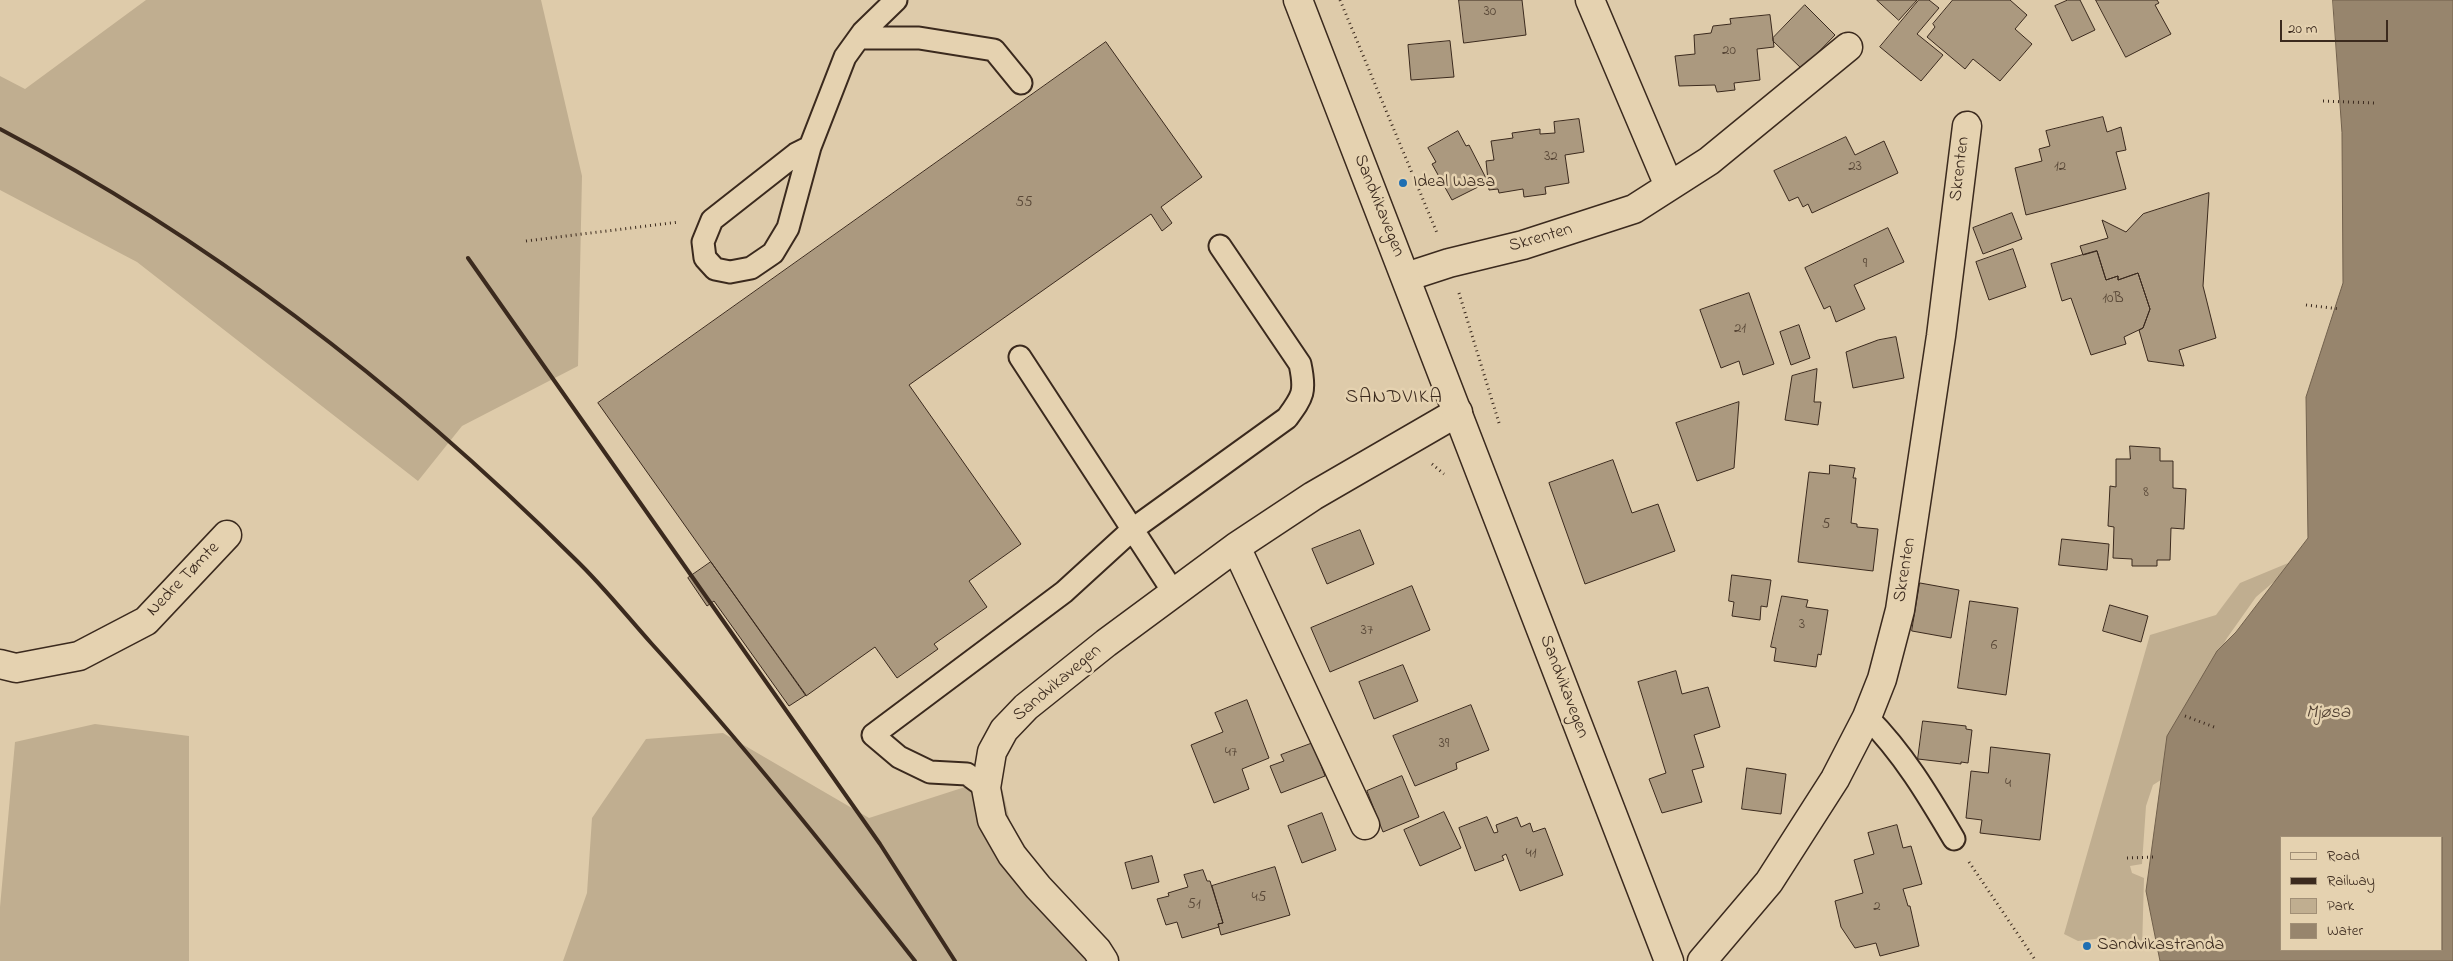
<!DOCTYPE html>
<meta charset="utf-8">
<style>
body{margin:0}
#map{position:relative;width:2453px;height:961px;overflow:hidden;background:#decbaa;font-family:"Indie Flower",sans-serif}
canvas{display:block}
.legend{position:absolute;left:2280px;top:836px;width:162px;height:115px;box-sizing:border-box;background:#e5d2b0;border:1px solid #a18f76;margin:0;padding:6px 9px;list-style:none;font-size:15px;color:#3b2a1e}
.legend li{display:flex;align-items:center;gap:10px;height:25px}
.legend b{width:25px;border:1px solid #a18f76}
.scale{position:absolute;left:2280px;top:20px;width:108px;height:22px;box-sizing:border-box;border:2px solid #3b2a1e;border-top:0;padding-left:6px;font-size:15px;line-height:18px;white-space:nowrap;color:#3b2a1e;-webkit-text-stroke:4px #e5d2b0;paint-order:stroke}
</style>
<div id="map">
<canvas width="2453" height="961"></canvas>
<ul class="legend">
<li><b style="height:6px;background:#e5d2b0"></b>Road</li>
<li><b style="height:6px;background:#3b2a1e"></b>Railway</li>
<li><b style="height:14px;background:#c0ae90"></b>Park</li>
<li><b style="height:14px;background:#97856d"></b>Water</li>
</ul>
<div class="scale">20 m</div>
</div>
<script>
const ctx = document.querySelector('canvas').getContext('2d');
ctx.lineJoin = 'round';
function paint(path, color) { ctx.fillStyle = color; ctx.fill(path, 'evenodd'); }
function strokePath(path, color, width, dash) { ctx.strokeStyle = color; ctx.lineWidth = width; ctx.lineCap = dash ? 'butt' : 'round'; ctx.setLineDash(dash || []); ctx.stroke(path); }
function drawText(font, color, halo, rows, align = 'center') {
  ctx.font = font + ' "Indie Flower",sans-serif'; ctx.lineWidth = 5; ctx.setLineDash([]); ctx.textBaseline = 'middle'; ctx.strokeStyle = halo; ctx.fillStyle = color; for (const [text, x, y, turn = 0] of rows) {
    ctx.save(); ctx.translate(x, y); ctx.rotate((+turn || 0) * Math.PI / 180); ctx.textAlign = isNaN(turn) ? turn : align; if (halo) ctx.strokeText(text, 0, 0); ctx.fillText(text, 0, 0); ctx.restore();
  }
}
const green = new Path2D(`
 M146 0H541L582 176 578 366 462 426 418 481 137 262 0 190V76L25 89Z
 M2293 561 2301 566 2276 580 2256 597 2227 638 2185 716 2164 778 2153 785 2146 806 2142 864 2130 866 2132 873 2144 878 2142 950 2103 938 2078 941 2064 934 2150 635 2216 615 2240 583Z
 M95 724 189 736V961H0V907L15 742Z
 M723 733 869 818 999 776 1010 821 1095 961H563L587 893 592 818 646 739Z`);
const water = new Path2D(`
 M2333 0H2453V961H2160L2146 891 2167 736 2217 651 2236 632 2308 538 2306 397 2343 283 2342 133ZM2282 837H2442V950H2282Z`);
const building = new Path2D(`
 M1459 0H1522L1526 35 1464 43Z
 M1877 0H1917L1899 20Z
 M1919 0H1929L1939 8 1917 34 1943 55 1921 81 1880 47Z
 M1953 0H2010L2027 15 2015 29 2032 44 2000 81 1973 59 1965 69 1927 37 1935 27 1933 24Z
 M2068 0H2080L2095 30 2072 41 2055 6Z
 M2096 0H2157L2159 3 2155 5 2171 34 2126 57Z
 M1805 5 1835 35 1802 69 1773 41V38Z
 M1770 15 1774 47 1757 49 1760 80 1734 83 1735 90 1717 92 1715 85 1679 86 1675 56 1695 54 1694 35 1711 33 1713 26 1731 24 1730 19Z
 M1450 41 1454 77 1411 80 1408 45Z
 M1106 42 1202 177 1161 207 1172 223 1162 231 1151 214 909 385 1021 544 969 581 987 607 934 644 938 649 897 678 875 647 806 696 598 403Z
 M2103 117 2107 132 2121 127 2126 150 2116 152 2126 189 2026 215 2015 168 2042 161 2039 149 2050 146 2046 131Z
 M1579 119 1584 152 1565 155 1569 183 1545 187 1546 194 1524 197 1523 189 1499 193 1498 189 1489 190 1486 161 1494 160 1491 141 1513 138 1512 133 1540 129V134L1555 133 1554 122Z
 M1458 131 1466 146 1469 145 1488 182 1452 200 1432 164 1436 162 1428 148Z
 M1846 137 1855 155 1884 141 1898 173 1812 213 1808 204 1803 207 1798 197 1789 201 1774 171Z
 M2209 193 2203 286 2216 338 2179 350 2184 366 2148 361 2139 330 2143 328 2150 309 2138 273 2118 280V276L2106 280 2097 251 2083 255 2080 246 2108 238 2102 220 2126 232 2143 214Z
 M2012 213 2022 239 1983 254 1973 228Z
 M1888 228 1904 262 1854 285 1865 309 1836 322 1830 306 1824 309 1805 268Z
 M2013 249 2026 287 1989 300 1976 262Z
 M2097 251 2106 280 2118 276V280L2138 273 2150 309 2143 328 2124 337 2126 344 2091 355 2071 298 2062 301 2051 264Z
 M1749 293 1774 364 1743 375 1739 361 1721 368 1700 310Z
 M1799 325 1810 358 1791 365 1780 332Z
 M1896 337 1904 378 1853 388 1846 352 1878 340Z
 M1817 369 1814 402H1821L1818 425 1785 420 1792 376Z
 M1739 402 1734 468 1697 481 1676 423Z
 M2130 446 2160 448V461H2173V488L2186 489 2184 529 2171 528 2170 560H2157V566H2132V559L2113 558 2114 527 2108 526 2110 486 2116 487V459H2130Z
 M1613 460 1632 513 1658 504 1675 551 1585 584 1549 483Z
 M1830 465 1855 468 1853 478H1856L1851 523 1857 524V527L1878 529 1873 571 1798 562 1809 472 1829 474Z
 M1360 530 1374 564 1327 584 1312 549Z
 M2062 539 2109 544 2107 570 2059 565Z
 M711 562 806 695 789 706 714 601 707 606 688 578Z
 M1732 575 1771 580 1767 607 1761 606 1760 620 1732 616 1734 602 1729 601Z
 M1920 583 1959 590 1951 638 1912 631Z
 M1412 586 1430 630 1330 672 1311 628Z
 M1782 596 1808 600 1806 607 1828 610 1821 655 1818 654 1816 667 1774 661 1776 648 1771 647Z
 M1970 601 2018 608 2006 695 1958 688Z
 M2110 605 2148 616 2141 642 2103 631Z
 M1403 665 1418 701 1374 719 1359 682Z
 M1676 671 1682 694 1708 687 1720 727 1694 735 1704 767 1692 770 1702 802 1662 813 1649 779 1666 773 1638 682Z
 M1247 700 1269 758 1242 769 1249 789 1214 803 1191 745 1223 732 1215 713Z
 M1471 705 1489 750 1456 763 1457 769 1415 786 1393 736Z
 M1923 721 1966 726V729L1972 730 1968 763 1961 762V764L1918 759Z
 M1313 743 1325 776 1281 793 1270 766 1284 761 1281 755Z
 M1991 747 2050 754 2040 840 1980 833 1982 820 1966 818 1971 771 1988 773Z
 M1747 768 1786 774 1781 814 1742 809Z
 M1402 776 1419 817 1383 832 1367 791Z
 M1444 812 1461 848 1420 866 1404 830Z
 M1322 813 1336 850 1302 863 1288 826Z
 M1487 817 1494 833 1498 832 1496 825 1517 817 1521 827 1530 823 1533 832 1545 828 1563 875 1520 891 1506 854 1502 856 1504 860 1475 871 1459 828Z
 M1897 825 1903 848 1911 846 1922 884 1903 889 1908 906H1910L1919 946 1880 956 1876 943 1855 948 1841 927 1835 901 1863 893 1854 860 1874 854 1868 833Z
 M1152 856 1159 882 1132 889 1125 863Z
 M1275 867 1290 915 1221 935 1218 924 1223 923 1212 886Z
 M1203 870 1207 881H1210L1223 923 1218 924 1219 927 1182 938 1177 922 1166 925 1157 899 1169 896 1168 893 1188 887 1184 875Z`);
const path = new Path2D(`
 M1340 0 1437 233
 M2323 101 2374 103
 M526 241 679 222
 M1459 293 1499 423
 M2306 305 2340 309
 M1432 464 1444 474
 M2185 716 2214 727
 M2127 858 2155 857
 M1969 862 2036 961`);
const lane = new Path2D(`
 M859 38H919L994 50 1021 83
 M810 147 796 154 712 220 703 242 705 258 715 269 730 272 751 268 773 253 788 228 810 147 845 57 863 32 896 0
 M1020 357 1174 593
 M1867 717C1903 753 1928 795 1954 839
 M986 788 967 774 930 772 899 757 873 735 1064 592 1133 529 1287 418C1303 396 1306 392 1300 364L1220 246`);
const street = new Path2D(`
 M1590 0 1669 186
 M1406 277 1449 263 1523 245 1634 209 1709 161 1848 47
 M1236 547 1365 825
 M0 664 16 668 79 656 146 621 227 535
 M1104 961 1097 950 1038 887 1012 855 992 820 986 788 992 752 1004 730 1026 707 1106 643 1236 547 1313 496 1458 412
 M1702 961 1769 882 1835 779 1867 717 1882 679 1900 610 1941 336 1967 126`);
const secondary = new Path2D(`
 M1298 0 1669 961`);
const rail = new Path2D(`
 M0 129C213 241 405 390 575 559 602 585 626 615 651 643 744 745 830 853 915 961
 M468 258 880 844 955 961`);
const markers = [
 [1403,183,5,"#1f6fb2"],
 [2087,946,5,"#1f6fb2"]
];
const numberNames = [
 ["30",1490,13],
 ["20",1729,52],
 ["32",1551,158],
 ["23",1855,168],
 ["12",2060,168],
 ["55",1024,204],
 ["9",1865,265],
 ["10B",2113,300],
 ["21",1740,330],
 ["8",2146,494],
 ["5",1826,526],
 ["3",1802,626],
 ["37",1367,632],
 ["6",1994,647],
 ["39",1444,745],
 ["47",1231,754],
 ["4",2008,785],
 ["41",1531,855],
 ["45",1259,899],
 ["51",1194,906],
 ["2",1877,908]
];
const streetNames = [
 ["Skrenten",1961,169,-83],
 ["Sandvikavegen",1378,206,68],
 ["Skrenten",1541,239,-16],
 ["Skrenten",1906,570,-81],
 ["Nedre Tømte",184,580,-46],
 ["Sandvikavegen",1058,684,-40],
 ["Sandvikavegen",1563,687,69]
];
const poiNames = [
 ["Ideal Wasa",1413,183],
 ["Sandvikastranda",2097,946]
];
const waterNames = [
 ["Mjøsa",2328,714]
];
const quarterNames = [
 ["SANDVIKA",1394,399]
];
paint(green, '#c0ae90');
paint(water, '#97856d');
strokePath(water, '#72614d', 1);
paint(building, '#ab997f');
strokePath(building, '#3b2a1e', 1);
strokePath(lane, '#3b2a1e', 25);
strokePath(street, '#3b2a1e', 31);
strokePath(secondary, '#3b2a1e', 31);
strokePath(path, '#3b2a1e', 3, [1, 4]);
strokePath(lane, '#e5d2b0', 21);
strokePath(street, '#e5d2b0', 28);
strokePath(secondary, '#e5d2b0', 28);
strokePath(rail, '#3b2a1e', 4);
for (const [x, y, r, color] of markers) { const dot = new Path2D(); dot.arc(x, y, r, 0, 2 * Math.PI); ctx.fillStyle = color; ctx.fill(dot); strokePath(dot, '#e5d2b0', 2); }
drawText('15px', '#574636', null, numberNames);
drawText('18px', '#3b2a1e', '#e5d2b0', streetNames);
drawText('18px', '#3b2a1e', '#e5d2b0', poiNames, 'left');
drawText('italic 19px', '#524132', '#e5d2b0', waterNames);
ctx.letterSpacing = '1px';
drawText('20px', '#3b2a1e', '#e5d2b0', quarterNames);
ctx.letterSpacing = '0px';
</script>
